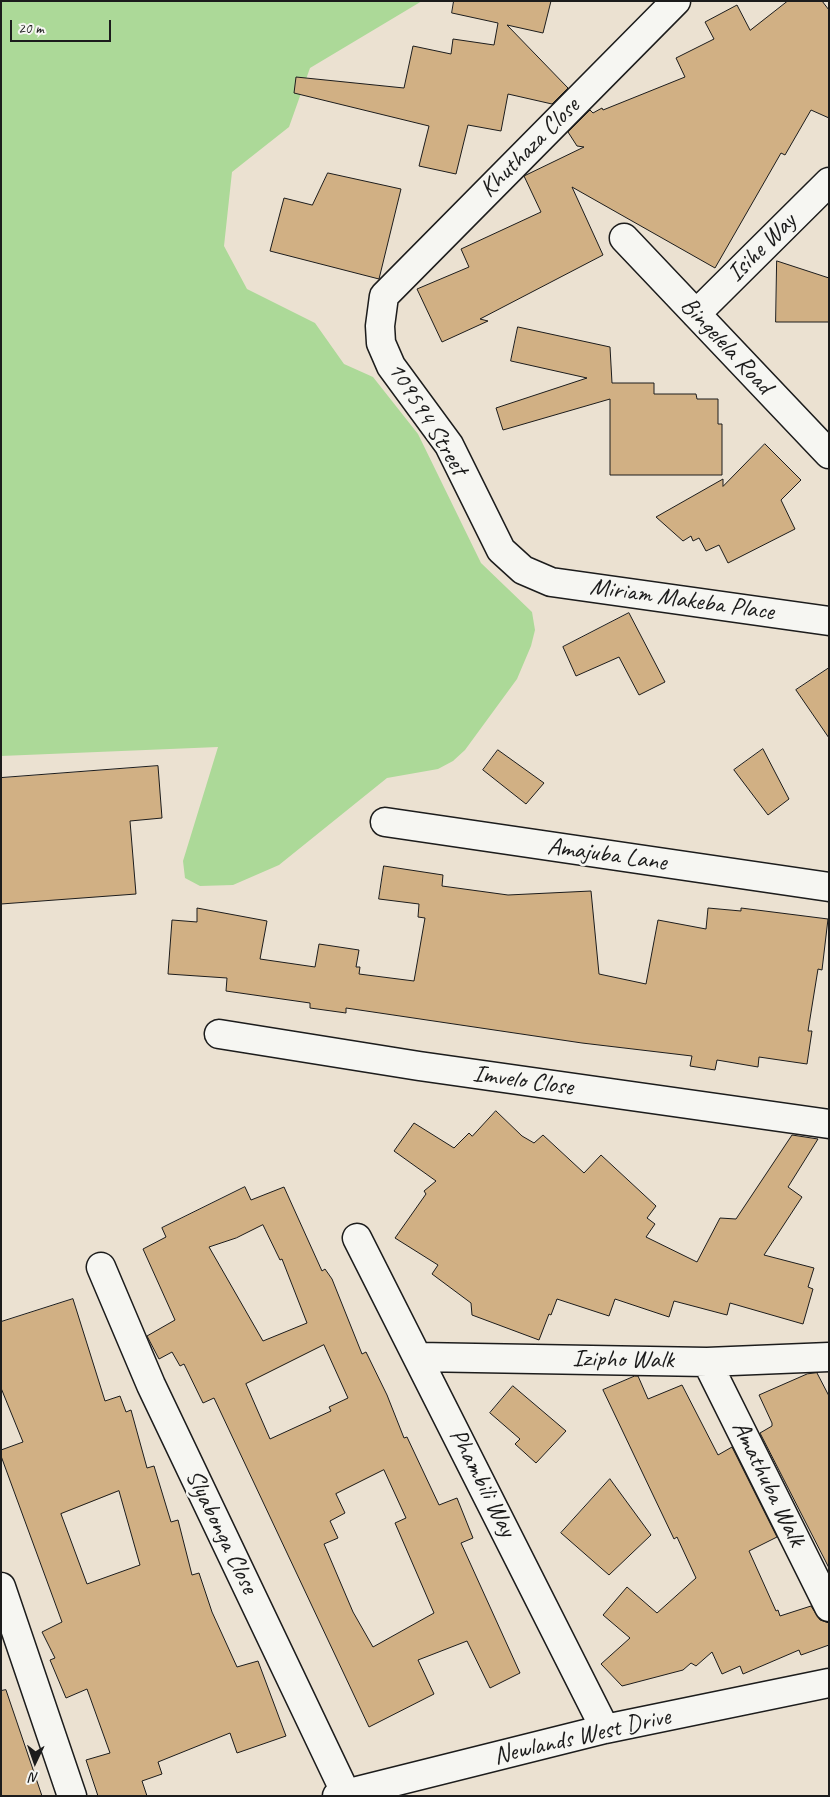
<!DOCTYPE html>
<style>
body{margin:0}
#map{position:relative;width:830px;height:1797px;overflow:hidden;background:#ebe1d1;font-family:Caveat,sans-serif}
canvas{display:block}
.frame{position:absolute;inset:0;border:2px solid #1c1c1c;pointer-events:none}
.north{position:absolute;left:10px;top:1737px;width:50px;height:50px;-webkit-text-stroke:4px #f6f6f2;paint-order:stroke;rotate:183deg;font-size:14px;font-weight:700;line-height:20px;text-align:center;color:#1c1c1c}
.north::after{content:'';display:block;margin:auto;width:18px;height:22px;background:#1c1c1c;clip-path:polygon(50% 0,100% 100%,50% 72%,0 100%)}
.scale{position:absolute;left:10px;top:20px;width:101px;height:22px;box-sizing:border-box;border:2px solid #1c1c1c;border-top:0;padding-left:6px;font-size:15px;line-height:18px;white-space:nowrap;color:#1c1c1c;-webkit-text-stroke:4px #f6f6f2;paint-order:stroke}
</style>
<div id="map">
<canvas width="830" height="1797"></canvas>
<div class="frame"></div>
<div class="north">N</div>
<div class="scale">20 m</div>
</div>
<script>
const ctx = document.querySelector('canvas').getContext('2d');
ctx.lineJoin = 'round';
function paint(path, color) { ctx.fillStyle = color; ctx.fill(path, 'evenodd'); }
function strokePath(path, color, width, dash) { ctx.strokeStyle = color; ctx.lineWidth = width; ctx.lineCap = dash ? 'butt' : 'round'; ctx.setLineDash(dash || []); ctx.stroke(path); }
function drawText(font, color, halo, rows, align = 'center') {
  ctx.font = font + ' Caveat,sans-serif'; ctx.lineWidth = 5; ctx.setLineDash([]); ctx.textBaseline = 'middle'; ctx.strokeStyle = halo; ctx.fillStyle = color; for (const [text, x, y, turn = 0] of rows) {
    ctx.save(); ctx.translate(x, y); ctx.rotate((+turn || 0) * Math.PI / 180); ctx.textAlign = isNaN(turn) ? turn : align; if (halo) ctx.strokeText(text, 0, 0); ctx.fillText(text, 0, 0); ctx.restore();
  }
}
const green = new Path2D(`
 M1 1H422L310 68 289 127 232 172 224 246 247 289 315 323 344 364 373 377 418 434 481 563 532 612 535 630 531 646 517 679 465 750 453 761 438 769 387 778 279 865 233 885 200 886 185 878 183 861 218 747 1 756Z`);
const building = new Path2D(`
 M454 1H551L543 33 507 25 568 88 552 104 508 94 501 131 468 125 456 174 419 166 429 126 294 93 296 77 404 88 413 46 451 54 453 39 494 45 498 23 452 13Z
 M788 1H822L829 10V118L811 110 785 155 781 153 715 268 572 187 603 255 480 319 488 321 442 342 417 289 469 267 461 249 541 212 524 176 584 147 577 146 568 132 590 110 593 113 602 108 603 110 685 77 676 58 714 39 705 22 737 5 750 30Z
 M328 173 401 189 379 279 270 251 284 198 312 205Z
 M777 261 829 278V322H776Z
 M518 327 610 347 612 383H654V394H696L697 399H718V424H722V475H610V399L503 430 496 408 587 378 511 361Z
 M765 444 801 480 781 500 795 529 728 563 719 545 706 551 699 538 693 541 691 536 683 541 656 517 723 479V486Z
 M629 613 665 682 639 695 619 657 576 676 563 647Z
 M829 668V738L796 690Z
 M763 749 789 799 768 815 734 770Z
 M498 750 544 783 526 804 483 770Z
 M158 766 162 818 130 821 136 894 1 904V778Z
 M384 866 443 875 442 886 508 895 591 891 599 974 646 984 658 920 706 929 708 908 741 911V908L828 919 822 970 818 969 808 1031H812L807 1064 759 1057 758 1067 717 1060 715 1070 690 1066 692 1056 582 1043 346 1008V1013L310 1008V1003L226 991 227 978 168 974 172 920 197 922V908L267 921 260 959 315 967 319 944 359 950 356 967H360L359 974 414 981 425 918 418 917 419 904 379 899Z
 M496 1111 522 1136 534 1143 543 1135 584 1173 601 1155 656 1206 647 1218 655 1224 646 1237 697 1262 720 1218 736 1219 792 1135 818 1139 788 1187 802 1197 764 1255 814 1268 808 1287 813 1289 803 1324 730 1303 727 1315 674 1301 669 1317 615 1299 609 1316 557 1299 551 1315 549 1314 539 1340 472 1315 471 1303 432 1274 438 1265 395 1238 426 1194 424 1191 436 1181 394 1151 414 1123 454 1148 469 1133 472 1136Z
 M245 1187 251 1200 284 1187 322 1271 325 1269 332 1279 362 1354 366 1352 387 1395 404 1438 407 1437 439 1505 457 1498 473 1538 461 1543 520 1673 490 1688 467 1641 418 1660 434 1694 369 1727 214 1398 203 1403 184 1364 180 1366 172 1352 159 1359 147 1336 175 1320 143 1249 166 1237 162 1228ZM263 1225 280 1260 282 1259 307 1323 263 1341 209 1247 236 1238ZM324 1345 348 1398 329 1407 331 1411 270 1439 246 1384ZM384 1470 406 1518 395 1523 434 1613 373 1647 353 1612 324 1544 338 1538 330 1521 345 1513 336 1494Z
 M73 1299 105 1401 120 1396 126 1412 131 1410 147 1468 154 1466 171 1522 178 1520 192 1575 199 1573 212 1612 237 1667 258 1661 286 1736 237 1753 230 1733 158 1762 162 1774 142 1781 147 1796H98L86 1760 110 1753 87 1689 66 1698 50 1660 55 1658 42 1632 62 1622 1 1456V1450L23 1442 1 1388V1322ZM119 1491 140 1565 87 1584 61 1514Z
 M817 1373 829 1396V1568L760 1433 772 1426V1423L759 1395 807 1374Z
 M635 1376H638L648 1399 682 1385 718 1455 732 1447 777 1537 749 1551 776 1611 778 1610 780 1616 811 1606 820 1620 829 1623V1645L801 1655 799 1650 743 1674 740 1666 722 1674 712 1652 696 1666 691 1663 683 1670 622 1686 601 1664 630 1638 603 1615 627 1587 657 1613 696 1578 677 1537 674 1539 603 1390Z
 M513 1386 566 1431 536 1463 515 1444 520 1439 490 1413Z
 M610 1479 651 1535 609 1575 561 1533Z
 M6 1690 42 1796H1V1691Z`);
const street = new Path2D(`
 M676 1 384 296 380 326 381 343 391 366 449 445 501 550 523 570 551 582 829 621
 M624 238 829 454
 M696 314 829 182
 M385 822 829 887
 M219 1034 419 1066 829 1124
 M357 1238 605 1729
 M101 1267 151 1385 346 1794
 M418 1357 707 1362 829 1357
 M707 1362 829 1607
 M1 1587 72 1796
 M337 1796 605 1729 829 1683`);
const streetNames = [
 ["Khuthaza Close",530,148,-45],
 ["Isihe Way",762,248,-45],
 ["Bingelela Road",726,346,47],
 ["109594 Street",427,419,58],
 ["Miriam Makeba Place",682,600,8],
 ["Amajuba Lane",607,855,8],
 ["Imvelo Close",523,1081,8],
 ["Izipho Walk",623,1360,1],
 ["Phambili Way",482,1483,63],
 ["Amathuba Walk",768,1484,64],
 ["Slyabonga Close",221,1532,64],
 ["Newlands West Drive",582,1737,-13]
];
paint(green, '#acd998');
paint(building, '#d1b084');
strokePath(building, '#1c1c1c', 1);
strokePath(street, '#1c1c1c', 31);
strokePath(street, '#f6f6f2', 28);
drawText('25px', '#1c1c1c', '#f6f6f2', streetNames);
</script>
